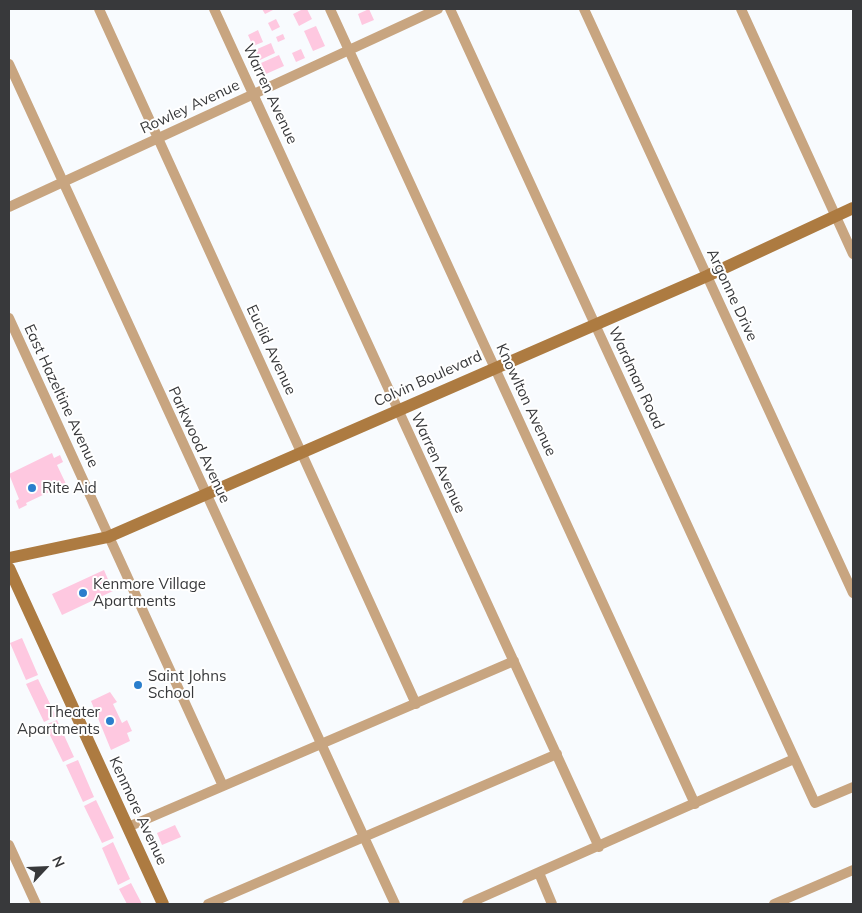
<!DOCTYPE html>
<style>
body{margin:0}
#map{position:relative;width:862px;height:913px;overflow:hidden;background:#f8fbfe;font-family:Mulish,sans-serif}
canvas{display:block}
.frame{position:absolute;inset:0;border:10px solid #38393b;pointer-events:none}
.north{position:absolute;left:20px;top:843px;width:50px;height:50px;-webkit-text-stroke:4px #fff;paint-order:stroke;rotate:65deg;font-size:14px;font-weight:700;line-height:20px;text-align:center;color:#38393b}
.north::after{content:'';display:block;margin:auto;width:18px;height:22px;background:#38393b;clip-path:polygon(50% 0,100% 100%,50% 72%,0 100%)}
</style>
<div id="map">
<canvas width="862" height="913"></canvas>
<div class="frame"></div>
<div class="north">N</div>
</div>
<script>
const ctx = document.querySelector('canvas').getContext('2d');
ctx.lineJoin = 'round';
function paint(path, color) { ctx.fillStyle = color; ctx.fill(path, 'evenodd'); }
function strokePath(path, color, width, dash) { ctx.strokeStyle = color; ctx.lineWidth = width; ctx.lineCap = dash ? 'butt' : 'round'; ctx.setLineDash(dash || []); ctx.stroke(path); }
function drawText(font, color, halo, rows, align = 'center') {
  ctx.font = font + ' Mulish,sans-serif'; ctx.lineWidth = 4; ctx.setLineDash([]); ctx.textBaseline = 'middle'; ctx.strokeStyle = halo; ctx.fillStyle = color; for (const [text, x, y, turn = 0] of rows) {
    ctx.save(); ctx.translate(x, y); ctx.rotate((+turn || 0) * Math.PI / 180); ctx.textAlign = isNaN(turn) ? turn : align; if (halo) ctx.strokeText(text, 0, 0); ctx.fillText(text, 0, 0); ctx.restore();
  }
}
const building = new Path2D(`
 M262 9H275L265 14Z
 M303 9H307L312 19 299 26 293 14Z
 M369 9 374 20 362 25 358 14Z
 M276 19 280 27 272 31 268 23Z
 M316 26 325 46 313 51 304 31Z
 M258 30 263 42 253 46 248 35Z
 M283 34 285 39 278 42 276 37Z
 M271 43 275 53 260 60 255 50Z
 M301 49 305 58 296 62 292 53Z
 M279 55 284 66 266 74 261 63Z
 M52 453 54 458 60 455 63 462 57 465 66 484 26 503 27 505 19 509 16 501 19 499 9 474Z
 M104 570 113 591 62 615 52 594Z
 M22 638 38 675 26 680 10 643Z
 M38 679 56 716 44 722 26 684Z
 M110 692 117 702 113 704 122 723 127 720 132 731 127 733 130 741 111 750 91 701Z
 M57 720 74 757 63 762 45 725Z
 M78 760 94 797 83 802 66 765Z
 M96 800 114 838 102 843 84 806Z
 M175 825 181 837 162 845 157 833Z
 M113 842 130 879 118 885 102 848Z
 M131 883 142 904H127L119 889Z`);
const street = new Path2D(`
 M99 9 416 704
 M214 9 599 847
 M330 9 695 804
 M450 9 815 803 853 787
 M584 9 853 593
 M741 9 853 254
 M9 64 364 837 557 754
 M9 207 438 9
 M9 318 223 786
 M128 827 514 661
 M9 845 36 904
 M539 873 552 904
 M208 904 364 837 395 904
 M467 904 794 759
 M774 904 853 870`);
const secondary = new Path2D(`
 M9 558 108 537 707 276 853 208
 M9 568 163 904`);
const markers = [
 [32,488,5,"#2a7ecc"],
 [83,593,5,"#2a7ecc"],
 [138,685,5,"#2a7ecc"],
 [110,721,5,"#2a7ecc"]
];
const streetNames = [
 ["Warren Avenue",270,94,65],
 ["Rowley Avenue",190,107,-25],
 ["Argonne Drive",732,295,65],
 ["Euclid Avenue",271,350,65],
 ["Wardman Road",636,378,65],
 ["Colvin Boulevard",428,379,-24],
 ["East Hazeltine Avenue",61,396,65],
 ["Knowlton Avenue",526,400,65],
 ["Parkwood Avenue",199,445,65],
 ["Warren Avenue",438,463,65],
 ["Kenmore Avenue",138,811,65]
];
const poiNames = [
 ["Rite Aid",42,488],
 ["Kenmore Village",93,584],
 ["Apartments",93,601],
 ["Saint Johns",148,676],
 ["School",148,693],
 ["Theater",100,712,"right"],
 ["Apartments",100,729,"right"]
];
paint(building, '#fec8e0');
strokePath(street, '#c8a580', 10);
strokePath(secondary, '#ad7b41', 12);
for (const [x, y, r, color] of markers) { const dot = new Path2D(); dot.arc(x, y, r, 0, 2 * Math.PI); ctx.fillStyle = color; ctx.fill(dot); strokePath(dot, '#fff', 2); }
drawText('15px', '#38393b', '#fff', streetNames);
drawText('15px', '#38393b', '#fff', poiNames, 'left');
</script>
